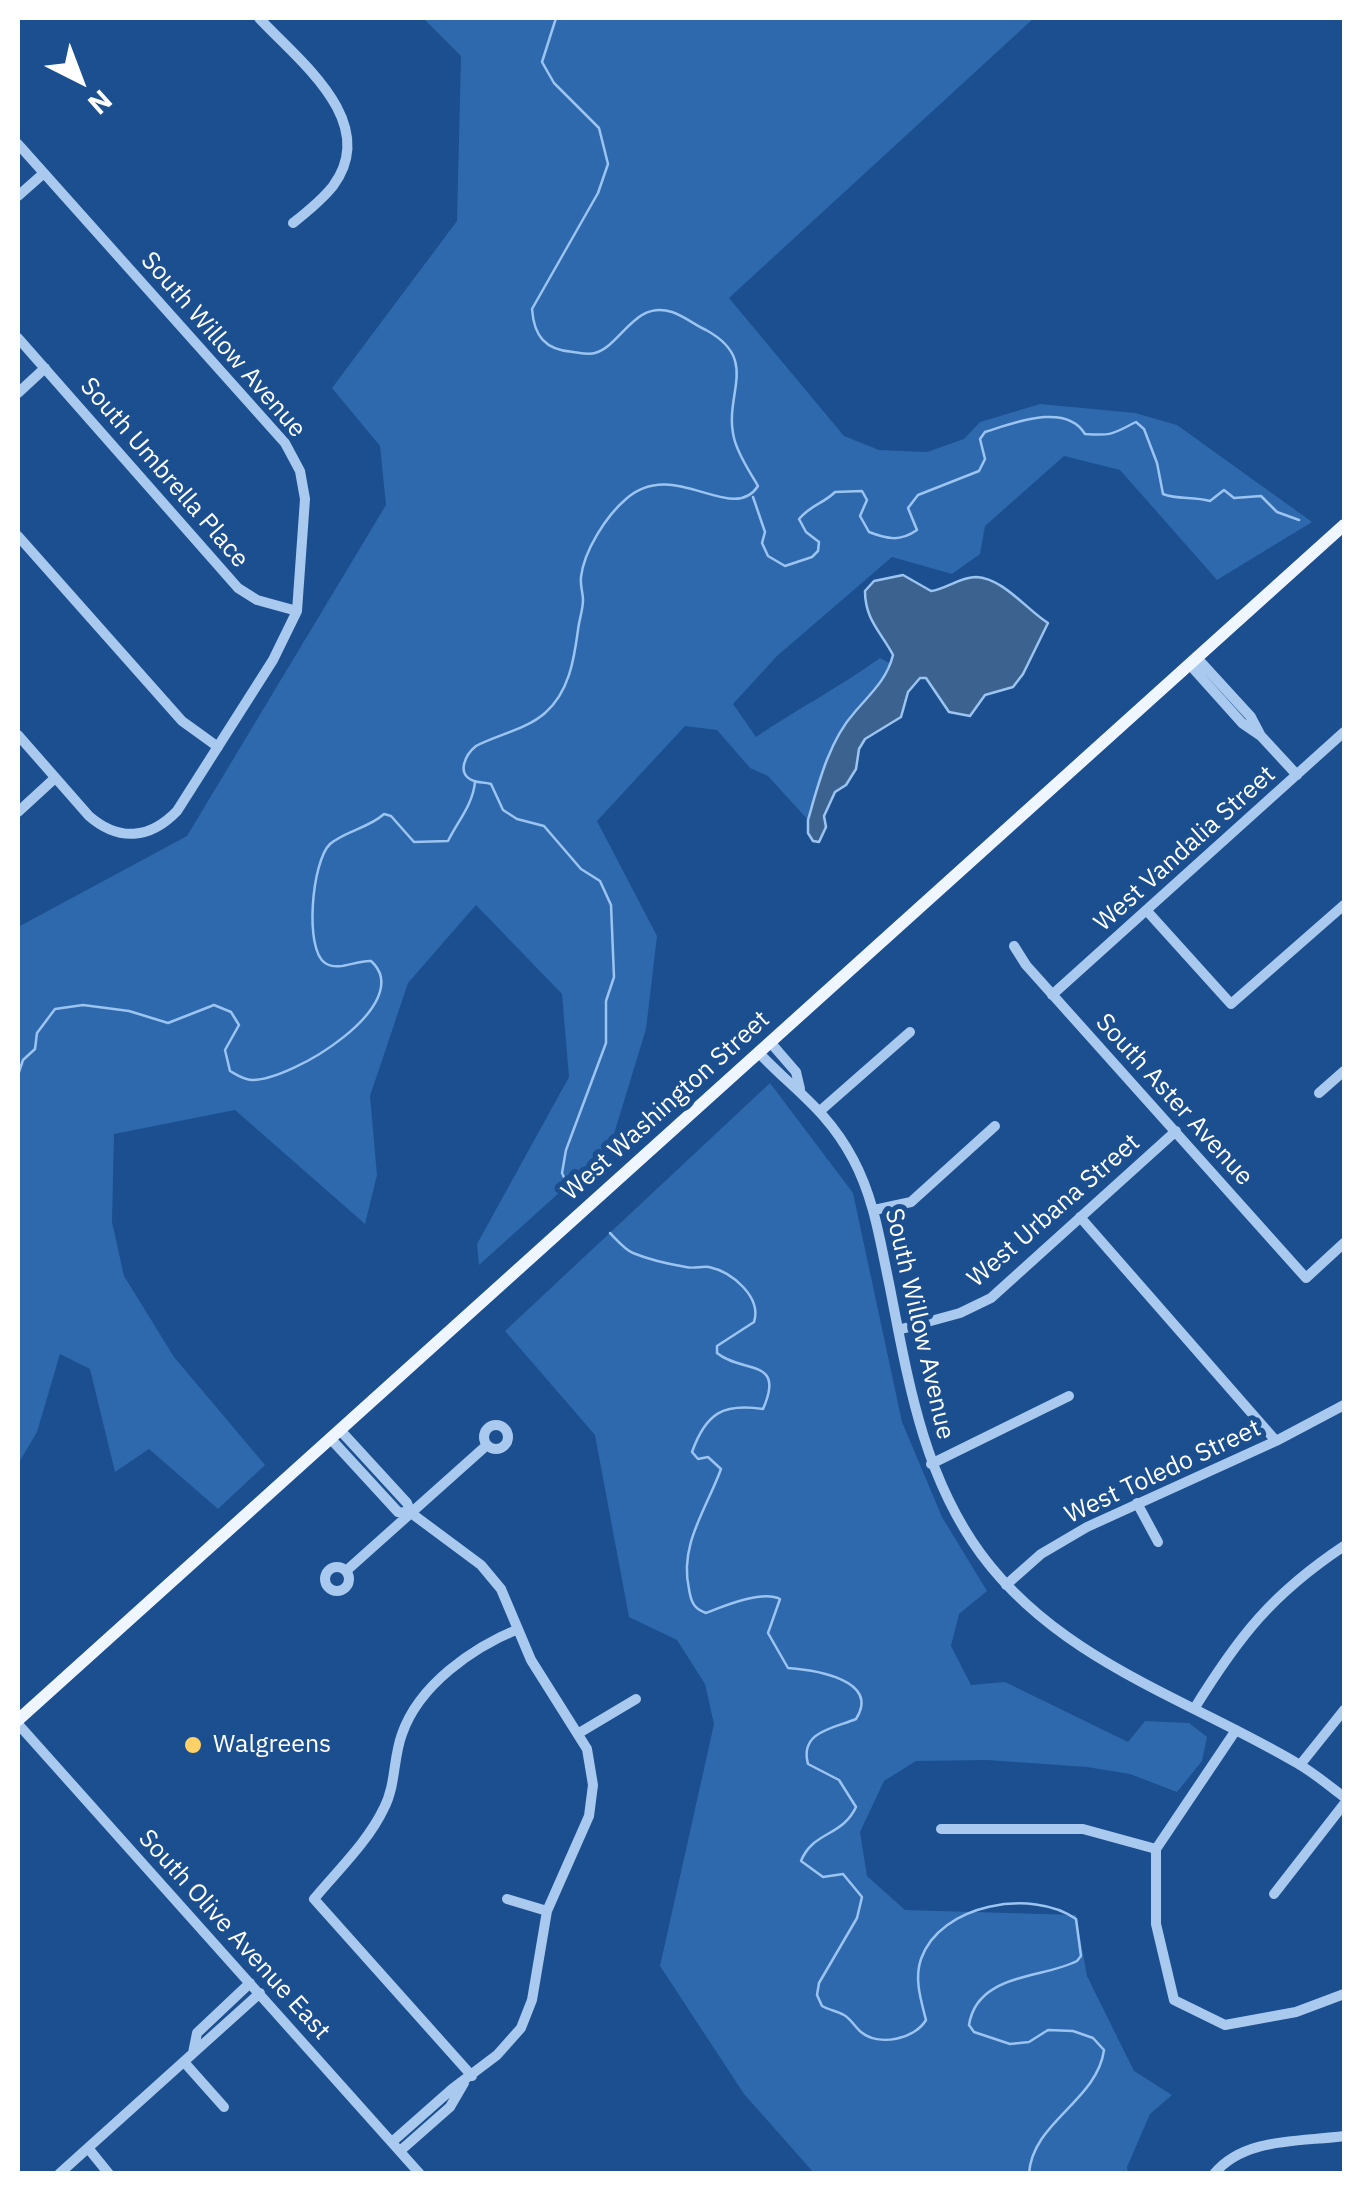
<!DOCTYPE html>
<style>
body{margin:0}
#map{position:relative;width:1362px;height:2191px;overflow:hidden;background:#1b4f8f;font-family:"IBM Plex Sans",sans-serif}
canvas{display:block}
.frame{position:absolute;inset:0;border:20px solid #fff;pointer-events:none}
.north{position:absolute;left:30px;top:30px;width:100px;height:100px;-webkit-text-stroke:8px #1b4f8f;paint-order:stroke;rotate:138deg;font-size:28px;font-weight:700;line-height:40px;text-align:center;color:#fff}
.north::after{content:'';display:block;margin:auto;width:35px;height:45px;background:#fff;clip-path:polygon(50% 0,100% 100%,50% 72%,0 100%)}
</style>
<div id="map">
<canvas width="1362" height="2191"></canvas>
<div class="frame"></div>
<div class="north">N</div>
</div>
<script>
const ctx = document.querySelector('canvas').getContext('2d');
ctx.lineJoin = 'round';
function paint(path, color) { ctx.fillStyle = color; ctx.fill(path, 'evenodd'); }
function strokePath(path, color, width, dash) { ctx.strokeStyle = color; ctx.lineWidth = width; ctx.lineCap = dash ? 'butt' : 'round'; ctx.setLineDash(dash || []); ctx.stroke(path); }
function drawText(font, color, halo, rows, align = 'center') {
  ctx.font = font + ' "IBM Plex Sans",sans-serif'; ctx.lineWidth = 10; ctx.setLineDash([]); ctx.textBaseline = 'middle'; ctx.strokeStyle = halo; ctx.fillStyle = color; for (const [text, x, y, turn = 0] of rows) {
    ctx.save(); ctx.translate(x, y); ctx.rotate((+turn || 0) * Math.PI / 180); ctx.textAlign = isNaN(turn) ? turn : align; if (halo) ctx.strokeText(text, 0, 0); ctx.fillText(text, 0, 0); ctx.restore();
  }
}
const green = new Path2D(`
 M423 18H1034L729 298 844 436 879 450 927 452 964 439 980 422 1040 404 1135 413 1177 425 1312 522 1217 580 1120 470 1064 456 985 526 980 554 952 574 892 557 777 656 733 704 756 737C797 709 840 687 880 658L891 664 871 698 854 713 834 743 808 820 768 776 750 768 717 730 685 726 597 821 657 936 646 1029 610 1147 479 1265 477 1244 569 1077 562 994 476 905 408 983 370 1096 377 1175 365 1224 235 1110 114 1134 112 1222 124 1276 174 1357 265 1465 218 1509 149 1449 115 1472 90 1369 60 1354 37 1432 18 1464V927L187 836 386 505 380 446 332 388 457 221 461 56Z
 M770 1083 853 1193 902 1422 942 1517 987 1591 959 1614 951 1646 971 1685 1005 1682 1128 1742 1145 1721 1189 1723 1207 1737 1202 1761 1177 1792 1130 1774 1087 1767 987 1760 916 1761 884 1781 860 1832 867 1876 905 1910 1076 1915 1087 1976 1134 2071 1172 2095 1150 2114 1127 2167 1128 2173H814L744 2094 660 1966 714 1724 705 1684 677 1640 629 1617 595 1435 505 1331Z`);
const water = new Path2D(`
 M903 575 931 591C946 589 960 577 976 577 1003 578 1027 610 1048 623L1023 674 1013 687 985 695 970 716 949 712 926 678H920L908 692 901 717 865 739 859 749 856 769 846 785 835 792 824 816 826 827 819 842 813 841 808 833V820C818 785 829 741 854 713 869 695 887 680 893 655 881 632 865 620 865 591L874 581Z`);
const stream = new Path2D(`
 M556 18 542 62 554 83 599 128 608 164 598 193 532 309C534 336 545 350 573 352 580 353 589 355 595 353 622 345 634 300 672 312 684 316 695 325 706 330 761 360 723 394 734 438 738 455 750 472 758 486 732 526 674 456 626 499 606 516 584 551 581 577 580 585 583 593 583 600 583 610 579 620 578 630 574 660 569 692 545 713 527 729 497 735 476 746 466 754 455 774 474 781 479 783 485 782 491 784L503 810 517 819 544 826 581 869 600 881 611 905 614 977 606 1001V1043L566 1150 562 1173 569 1188
 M753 497 765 532 762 543 768 556 785 566 812 557 818 551 819 542 806 532 799 519C812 504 823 504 835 492L862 491 867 500 860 516 869 532C887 539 900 542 917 530L908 508 918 495 979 471 985 459 980 439 985 432C1014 423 1066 402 1085 434 1113 436 1112 434 1136 422L1144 429 1157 463 1163 494C1178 500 1193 496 1210 501L1224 490 1234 498 1261 496 1277 512 1299 520
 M18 1075 23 1060 35 1049 37 1033 55 1009 83 1005 129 1011 168 1023 214 1005 231 1012 239 1025 225 1050 230 1071C237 1075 244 1080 252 1080 292 1081 418 1003 371 961 356 960 339 972 325 963 304 949 312 861 330 844 345 831 369 828 384 814L391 816 414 842 448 841C458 821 473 804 475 782
 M610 1233C617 1240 624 1249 633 1253 650 1260 668 1264 686 1267 693 1269 702 1266 709 1267 732 1272 762 1297 754 1322L717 1346V1353C742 1374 786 1357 763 1409 723 1403 706 1413 692 1452L698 1459 708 1457 721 1469C706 1510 679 1545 689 1589 691 1602 694 1609 706 1613 724 1606 762 1590 780 1599L768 1633 788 1668C815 1670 881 1680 856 1719 835 1728 799 1731 808 1764L839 1780 856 1807C842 1837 813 1831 801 1861L823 1877 843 1874 862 1897 857 1918 819 1983 817 1995 822 2006C829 2010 837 2011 844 2015 851 2019 855 2027 861 2032 879 2047 915 2039 926 2020 921 2000 914 1979 921 1959 940 1904 1032 1888 1076 1919L1081 1956 1077 1961C1042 1979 977 1973 969 2025L974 2032 1010 2044 1029 2042 1048 2030 1073 2031 1093 2038 1104 2050C1097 2101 1032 2122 1029 2174`);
const minor = new Path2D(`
 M259 18C298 60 381 122 333 186 322 200 307 212 293 223
 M18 144 285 443 300 471 305 499 297 611 273 660 177 811C150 839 119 842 89 816L18 735
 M18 196 44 173
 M18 338 238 588 257 600 297 611
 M18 393 45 368
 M18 536 182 721 218 747
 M1190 665 1242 723 1261 736 1251 717 1197 658
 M1261 736 1297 775
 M18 812 55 778
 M1147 911 1231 1004 1344 905
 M1014 946 1026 965 1306 1278 1344 1243
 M1052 995 1344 732
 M770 1042 796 1072 800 1089
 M759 1053C795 1091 827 1110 853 1159 874 1198 880 1241 889 1283 908 1379 922 1473 981 1554 1059 1660 1186 1698 1295 1762 1313 1772 1328 1785 1344 1797
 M1319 1093 1344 1071
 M820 1111 910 1032
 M874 1210 911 1202 995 1126
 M1080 1217 1276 1441
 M898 1330 960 1313 991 1298 1176 1131
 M484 1437a12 12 0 1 1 24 0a12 12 0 1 1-24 0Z
 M340 1430 407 1503 411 1513 481 1565 501 1589 531 1660 587 1749 593 1785 589 1816 547 1911 532 2000 521 2028 497 2055 452 2089 392 2142
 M330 1438 398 1512 411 1513
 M931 1464 1069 1396
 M1137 1503 1158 1542
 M325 1579a12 12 0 1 1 24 0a12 12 0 1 1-24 0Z
 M346 1571 487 1445
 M1006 1585 1041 1554 1087 1527 1276 1441 1344 1405
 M1194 1709C1239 1636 1272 1594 1344 1546
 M18 1724 420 2174
 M1236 1730 1156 1849V1924L1174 2000 1225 2025 1296 2012 1344 1994
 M579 1733 636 1699
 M1300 1765 1344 1710
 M941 1829H1083L1156 1849
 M1274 1894 1344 1804
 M507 1899 547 1911
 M193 2053 197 2033 250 1983
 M184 2062 224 2107
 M472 2076 314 1899C337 1871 368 1842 384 1808 396 1785 393 1758 402 1734 419 1685 472 1648 518 1629
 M88 2148 109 2174
 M400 2151 450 2107 464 2083
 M59 2174 260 1993
 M1214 2174C1244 2137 1301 2142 1344 2136`);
const major = new Path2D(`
 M18 1720 1344 525`);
const markers = [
 [193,1745,10,"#ffd166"]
];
const streetNames = [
 ["South Willow Avenue",223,345,49],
 ["South Umbrella Place",164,473,49],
 ["West Vandalia Street",1185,849,-42],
 ["South Aster Avenue",1174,1100,48],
 ["West Washington Street",666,1106,-42],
 ["West Urbana Street",1054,1211,-41],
 ["South Willow Avenue",919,1324,77],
 ["West Toledo Street",1163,1472,-25],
 ["South Olive Avenue East",234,1935,48]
];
const poiNames = [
 ["Walgreens",213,1745]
];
paint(green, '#2e69ad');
paint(water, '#3c6290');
strokePath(water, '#9cc4f0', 2.5);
strokePath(stream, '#9cc4f0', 2.5);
strokePath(minor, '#a9c9ee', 10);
strokePath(major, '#f0f6ff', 12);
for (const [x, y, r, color] of markers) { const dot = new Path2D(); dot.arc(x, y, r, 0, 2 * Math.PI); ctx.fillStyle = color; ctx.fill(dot); strokePath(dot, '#1b4f8f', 4); }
drawText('25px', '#fff', '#1b4f8f', streetNames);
drawText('25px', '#fff', '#1b4f8f', poiNames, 'left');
</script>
